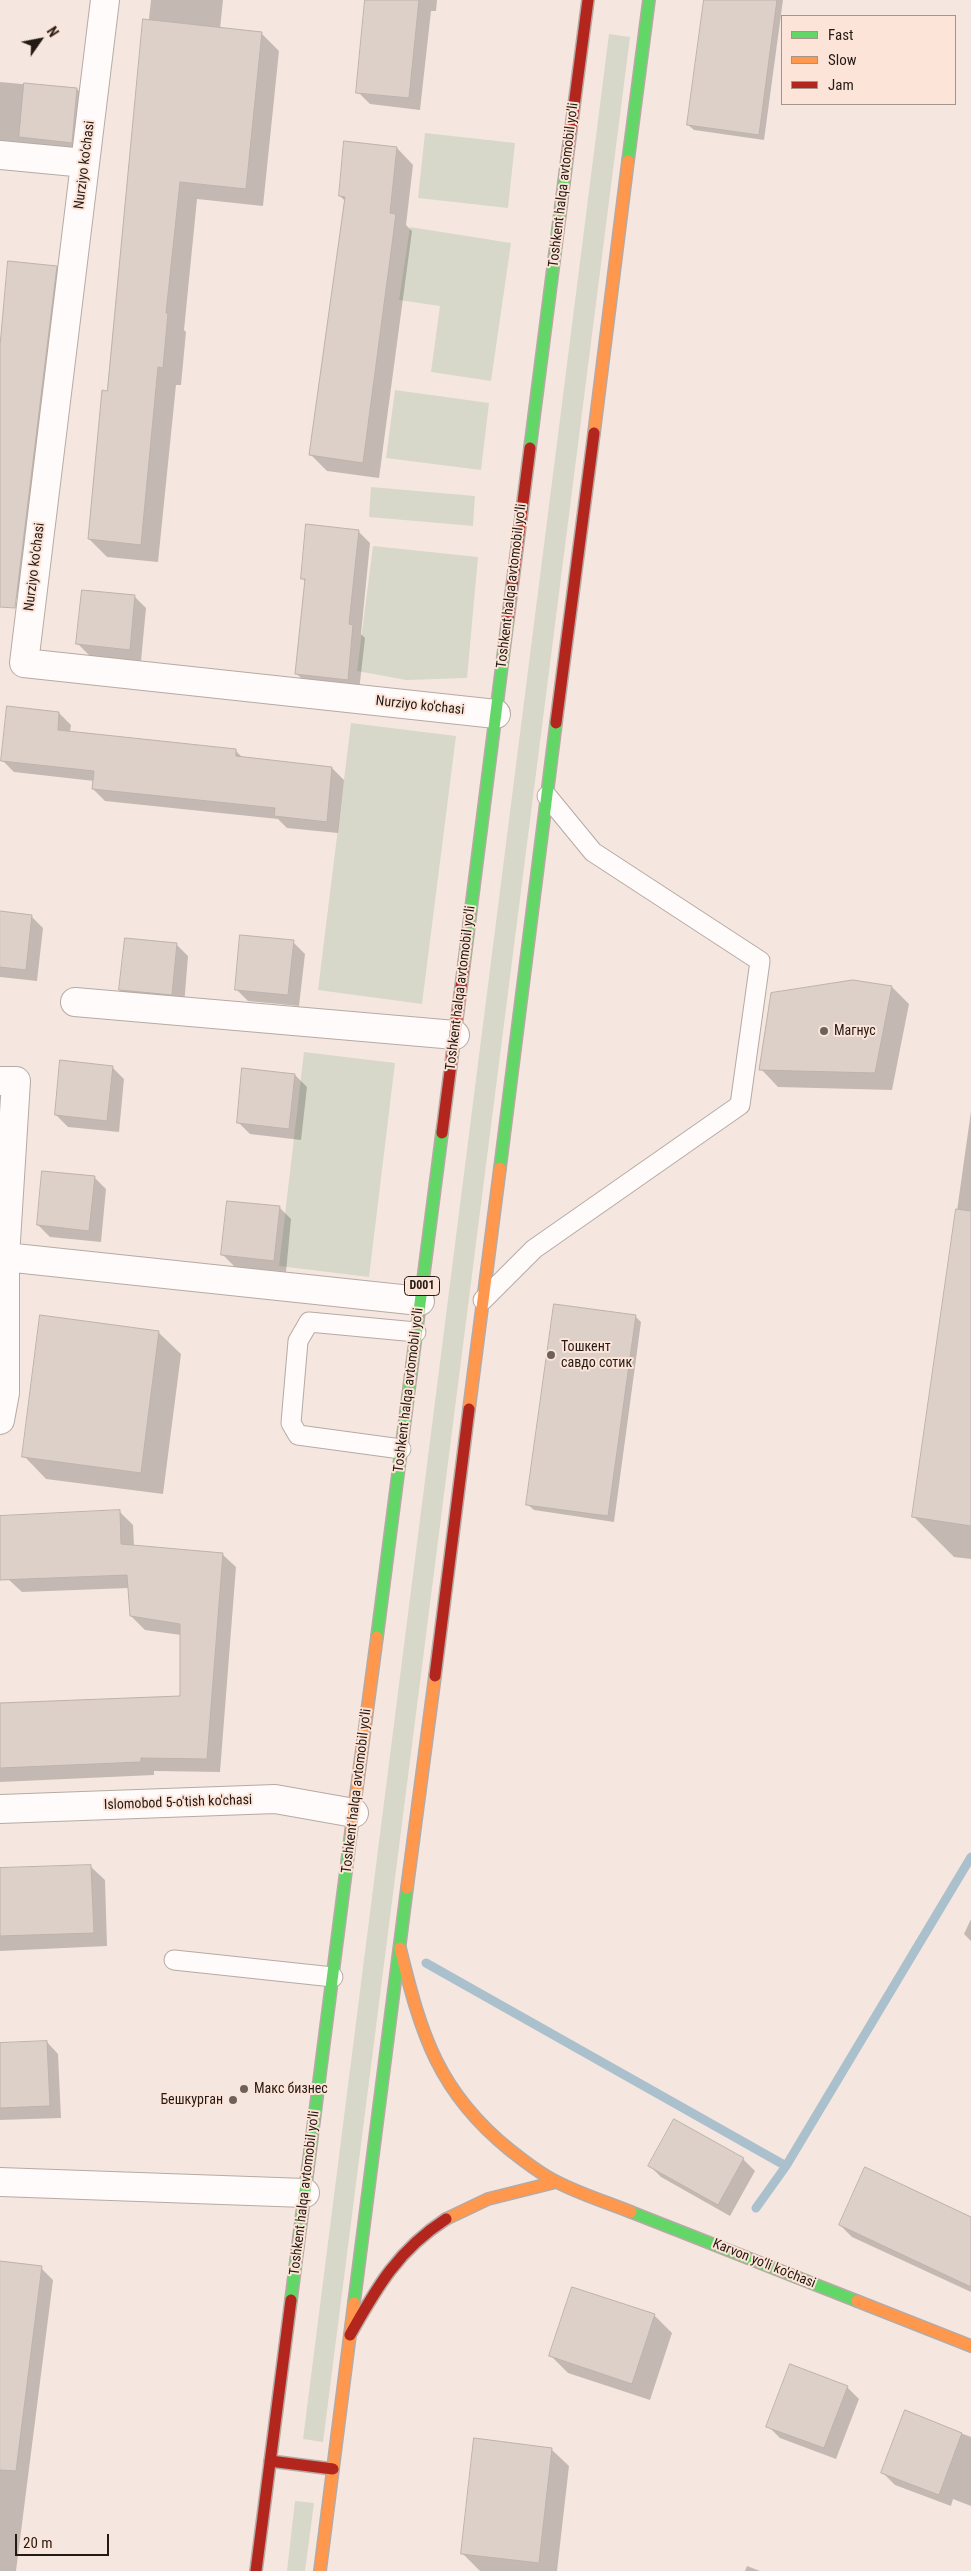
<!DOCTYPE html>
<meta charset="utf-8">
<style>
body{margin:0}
#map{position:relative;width:971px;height:2571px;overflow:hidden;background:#f5e7e0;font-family:"Roboto Condensed",sans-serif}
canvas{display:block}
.legend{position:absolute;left:781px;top:15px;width:175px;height:90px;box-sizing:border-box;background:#fde4d8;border:1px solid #a6938a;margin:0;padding:6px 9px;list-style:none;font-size:15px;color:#241a14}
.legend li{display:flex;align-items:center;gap:10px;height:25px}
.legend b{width:25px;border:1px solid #a6938a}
.north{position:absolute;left:15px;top:15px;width:50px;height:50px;-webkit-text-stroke:4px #fde4d8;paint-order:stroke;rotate:57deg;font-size:14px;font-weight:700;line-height:20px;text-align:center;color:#241a14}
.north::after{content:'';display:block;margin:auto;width:18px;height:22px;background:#241a14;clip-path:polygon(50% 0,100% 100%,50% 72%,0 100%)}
.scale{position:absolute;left:15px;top:2534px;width:94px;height:22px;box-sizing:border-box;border:2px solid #241a14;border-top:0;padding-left:6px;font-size:15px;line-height:18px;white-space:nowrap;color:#241a14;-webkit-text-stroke:4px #fde4d8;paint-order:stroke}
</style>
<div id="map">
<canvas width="971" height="2571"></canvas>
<ul class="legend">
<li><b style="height:6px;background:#63d668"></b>Fast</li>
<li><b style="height:6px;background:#ff974d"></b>Slow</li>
<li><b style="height:6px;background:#b3261e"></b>Jam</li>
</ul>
<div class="north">N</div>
<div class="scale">20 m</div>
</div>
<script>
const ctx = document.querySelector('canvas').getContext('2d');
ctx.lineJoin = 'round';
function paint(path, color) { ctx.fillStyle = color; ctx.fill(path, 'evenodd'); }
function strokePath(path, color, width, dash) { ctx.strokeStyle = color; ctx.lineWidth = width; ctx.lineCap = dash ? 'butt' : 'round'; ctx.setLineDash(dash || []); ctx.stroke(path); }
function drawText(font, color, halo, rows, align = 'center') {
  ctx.font = font + ' "Roboto Condensed",sans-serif'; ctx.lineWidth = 4; ctx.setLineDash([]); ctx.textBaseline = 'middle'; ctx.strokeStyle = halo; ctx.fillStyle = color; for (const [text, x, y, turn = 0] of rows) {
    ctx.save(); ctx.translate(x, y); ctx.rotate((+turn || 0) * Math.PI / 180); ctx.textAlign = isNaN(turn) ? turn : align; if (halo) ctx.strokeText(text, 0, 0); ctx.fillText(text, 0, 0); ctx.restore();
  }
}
const green = new Path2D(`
 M609 34 630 37 323 2442 303 2439Z
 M425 133 515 143 508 208 418 198Z
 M410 227 511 243 491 381 431 372 440 306 399 300Z
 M395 390 489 403 481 470 386 458Z
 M371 487 475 496 473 526 369 517Z
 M373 546 478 557 467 678 406 680 357 671Z
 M351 723 456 736 422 1004 318 990Z
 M304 1052 395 1063 369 1277 279 1266Z
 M295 2501 314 2503 305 2571H287Z`);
const shadow = new Path2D(`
 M151 0H223L220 29 261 33 279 51 263 206 197 199 184 330 186 332 181 385H176L158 562 107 557 89 539 108 392Z
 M373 0H437L436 11H431L420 110 370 104 358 92Z
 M705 0H783L764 140 694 130 688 125Z
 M0 82 77 89 89 101 83 154 0 143Z
 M397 148 413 165 406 225 412 231 379 478 327 471 311 455 345 201 340 196Z
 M56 268 68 280 30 594 0 592V351Z
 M358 531 370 543 361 634 365 638 359 691 308 685 296 673 306 582 302 578Z
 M134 596 146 608 141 661 90 656 78 644Z
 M59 713 71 725 70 732 236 751 243 758 332 768 344 780 338 833 287 828 278 819 105 801 93 789 94 781 14 772 2 760Z
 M0 912 31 916 43 928 37 981 0 977Z
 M293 942 305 954 299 1006 248 1001 236 989Z
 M177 945 188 956 184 1006 132 1002 120 990Z
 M892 987 909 1004 892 1090 778 1087 761 1069Z
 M112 1067 124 1079 119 1132 68 1127 56 1115Z
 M295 1075 307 1087 301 1140 250 1134 238 1122Z
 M971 1111V1559L954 1557 914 1517Z
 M94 1177 106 1189 101 1242 50 1237 38 1225Z
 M279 1207 291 1219 286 1272 235 1267 223 1255Z
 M635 1316 641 1322 614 1522 534 1510 528 1505Z
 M158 1332 181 1354 163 1494 46 1479 24 1456Z
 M119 1511 133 1525 134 1546 222 1554 236 1567 220 1772 154 1771V1775L0 1782V1704L181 1697V1635L145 1630 131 1616 129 1588 22 1592 8 1579Z
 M90 1866 105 1880 107 1946 0 1951V1870Z
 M971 1919V1941L964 1934Z
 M47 2042 58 2054 61 2118 0 2120V2044Z
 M743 2159 755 2171 730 2216 661 2177 649 2165Z
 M971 2217V2292L852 2237 840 2225Z
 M0 2262 41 2268 53 2280 16 2571H0Z
 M654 2315 672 2333 650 2400 568 2373 551 2356Z
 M847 2387 859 2399 836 2459 780 2438 768 2426Z
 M905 2412 971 2437V2506L953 2499 951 2506 895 2485 883 2473Z
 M551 2449 569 2466 557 2571H480L462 2553Z
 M747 2566 760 2571H745Z`);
const stream = new Path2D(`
 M426 1963 786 2166
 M756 2208 786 2166 971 1857`);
const building = new Path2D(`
 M365 0H419L409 98 356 93Z
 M704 0H777L759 135 687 125Z
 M143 19 262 32 246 189 180 182 166 313H168L163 368 158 367 141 545 88 539 102 390 107 391Z
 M24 83 77 88 72 143 19 137Z
 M344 141 397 147 390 213 396 214 363 463 309 455 345 197 339 196Z
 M8 261 57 266 15 608 0 607V346Z
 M306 524 359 530 349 624 353 625 348 680 295 674 305 579H301Z
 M82 590 135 595 130 650 76 644Z
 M7 706 59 712 58 730 236 749V756L332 767 327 822 274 816 275 808 92 789 94 771 1 761Z
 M0 911 32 915 26 970 0 967Z
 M240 935 294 940 288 995 235 990Z
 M125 938 177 943 172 995 119 990Z
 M853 980 892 986 875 1073 759 1070 771 993Z
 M60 1060 113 1066 107 1121 55 1115Z
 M242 1068 295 1074 289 1129 237 1123Z
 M42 1171 95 1176 89 1231 37 1225Z
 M227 1201 280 1206 274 1261 221 1255Z
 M956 1209 971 1211V1526L912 1517Z
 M554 1304 636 1315 608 1516 526 1505Z
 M40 1315 159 1331 141 1473 22 1457Z
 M120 1510 121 1544 223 1553 207 1759 141 1758V1762L0 1768V1703L180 1696V1624L130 1616 127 1575 0 1580V1516Z
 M91 1865 94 1933 0 1936V1868Z
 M47 2041 50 2106 0 2108V2043Z
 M674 2119 744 2158 718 2205 648 2166Z
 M865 2167 971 2217V2287L839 2225Z
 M0 2261 42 2266 16 2471 0 2470Z
 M572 2287 655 2314 632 2384 549 2356Z
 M790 2364 848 2386 824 2448 766 2427Z
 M905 2410 962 2433 939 2495 881 2473Z
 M474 2438 552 2448 539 2563 461 2554Z`);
const lane = new Path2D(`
 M483 1300 534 1249 740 1105 760 961 593 852 547 796
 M401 1449 298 1435 291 1423 298 1341 309 1322 416 1332
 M174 1960 333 1977`);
const street = new Path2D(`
 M105 0 24 663 496 714
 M0 155 85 163
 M75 1002 455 1035
 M0 1081H16L5 1257V1393L0 1420
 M5 1257 420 1301
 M0 1809 275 1799 354 1813
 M0 2182 305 2193`);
const fast = new Path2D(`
 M628 161 649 0
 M530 448 567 159
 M464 964 508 618
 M500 1168 556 723
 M377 1637 442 1133
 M631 2212 857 2301
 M291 2300 351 1832
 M354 2303 407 1888`);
const slow = new Path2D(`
 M594 433 628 161
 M469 1409 500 1168
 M351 1832 377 1637
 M407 1888 435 1676
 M400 1948C421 2034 438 2092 510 2150 524 2161 540 2174 557 2182 580 2194 606 2202 631 2212
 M446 2219 488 2199 556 2182
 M857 2301 971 2346
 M320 2571 354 2303`);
const jam = new Path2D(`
 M567 159 588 0
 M508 618 530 448
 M556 723 594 433
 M442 1133 464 964
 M435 1676 469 1409
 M350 2335C377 2287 398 2250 446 2219
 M270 2461 333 2469
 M256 2571 291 2300`);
const markers = [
 [824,1031,5,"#6d625b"],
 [551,1355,5,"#6d625b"],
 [244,2089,5,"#6d625b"],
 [233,2100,5,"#6d625b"]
];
const shields = [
 [422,1286,35]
];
const shieldNames = [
 ["D001",422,1286]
];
const streetNames = [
 ["Nurziyo ko'chasi",85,165,-83],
 ["Toshkent halqa avtomobil yo'li",564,185,-83],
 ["Nurziyo ko'chasi",35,567,-83],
 ["Toshkent halqa avtomobil yo'li",512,586,-83],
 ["Nurziyo ko'chasi",420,706,6],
 ["Toshkent halqa avtomobil yo'li",461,988,-83],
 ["Toshkent halqa avtomobil yo'li",409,1390,-83],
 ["Toshkent halqa avtomobil yo'li",357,1791,-83],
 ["Islomobod 5-o'tish ko'chasi",178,1803,-2],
 ["Toshkent halqa avtomobil yo'li",305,2193,-83],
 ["Karvon yo‘li ko'chasi",764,2264,22]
];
const poiNames = [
 ["Магнус",834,1031],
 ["Тошкент",561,1347],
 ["савдо сотик",561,1363],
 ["Макс бизнес",254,2089],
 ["Бешкурган",223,2100,"right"]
];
paint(green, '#d7d8c9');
paint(shadow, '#0003');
strokePath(stream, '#aac0cc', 9);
paint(building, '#dcd0c9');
strokePath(building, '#bdb2ac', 1);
strokePath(lane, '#b6aaa4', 21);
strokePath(street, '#b6aaa4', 30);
strokePath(fast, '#b6aaa4', 14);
strokePath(slow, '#b6aaa4', 14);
strokePath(jam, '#b6aaa4', 14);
strokePath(lane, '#fefbfa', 19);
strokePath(street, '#fefbfa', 28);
strokePath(fast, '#63d668', 11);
strokePath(slow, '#ff974d', 11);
strokePath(jam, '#b3261e', 11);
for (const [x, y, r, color] of markers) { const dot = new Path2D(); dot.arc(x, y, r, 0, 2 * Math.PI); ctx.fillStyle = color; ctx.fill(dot); strokePath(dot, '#fde4d8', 2); }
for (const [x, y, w] of shields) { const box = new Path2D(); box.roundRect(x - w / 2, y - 9.5, w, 19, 4); ctx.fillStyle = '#fde4d8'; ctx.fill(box); strokePath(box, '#241a14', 1); }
drawText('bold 12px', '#241a14', null, shieldNames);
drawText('14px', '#241a14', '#fde4d8', streetNames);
drawText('14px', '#241a14', '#fde4d8', poiNames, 'left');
</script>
